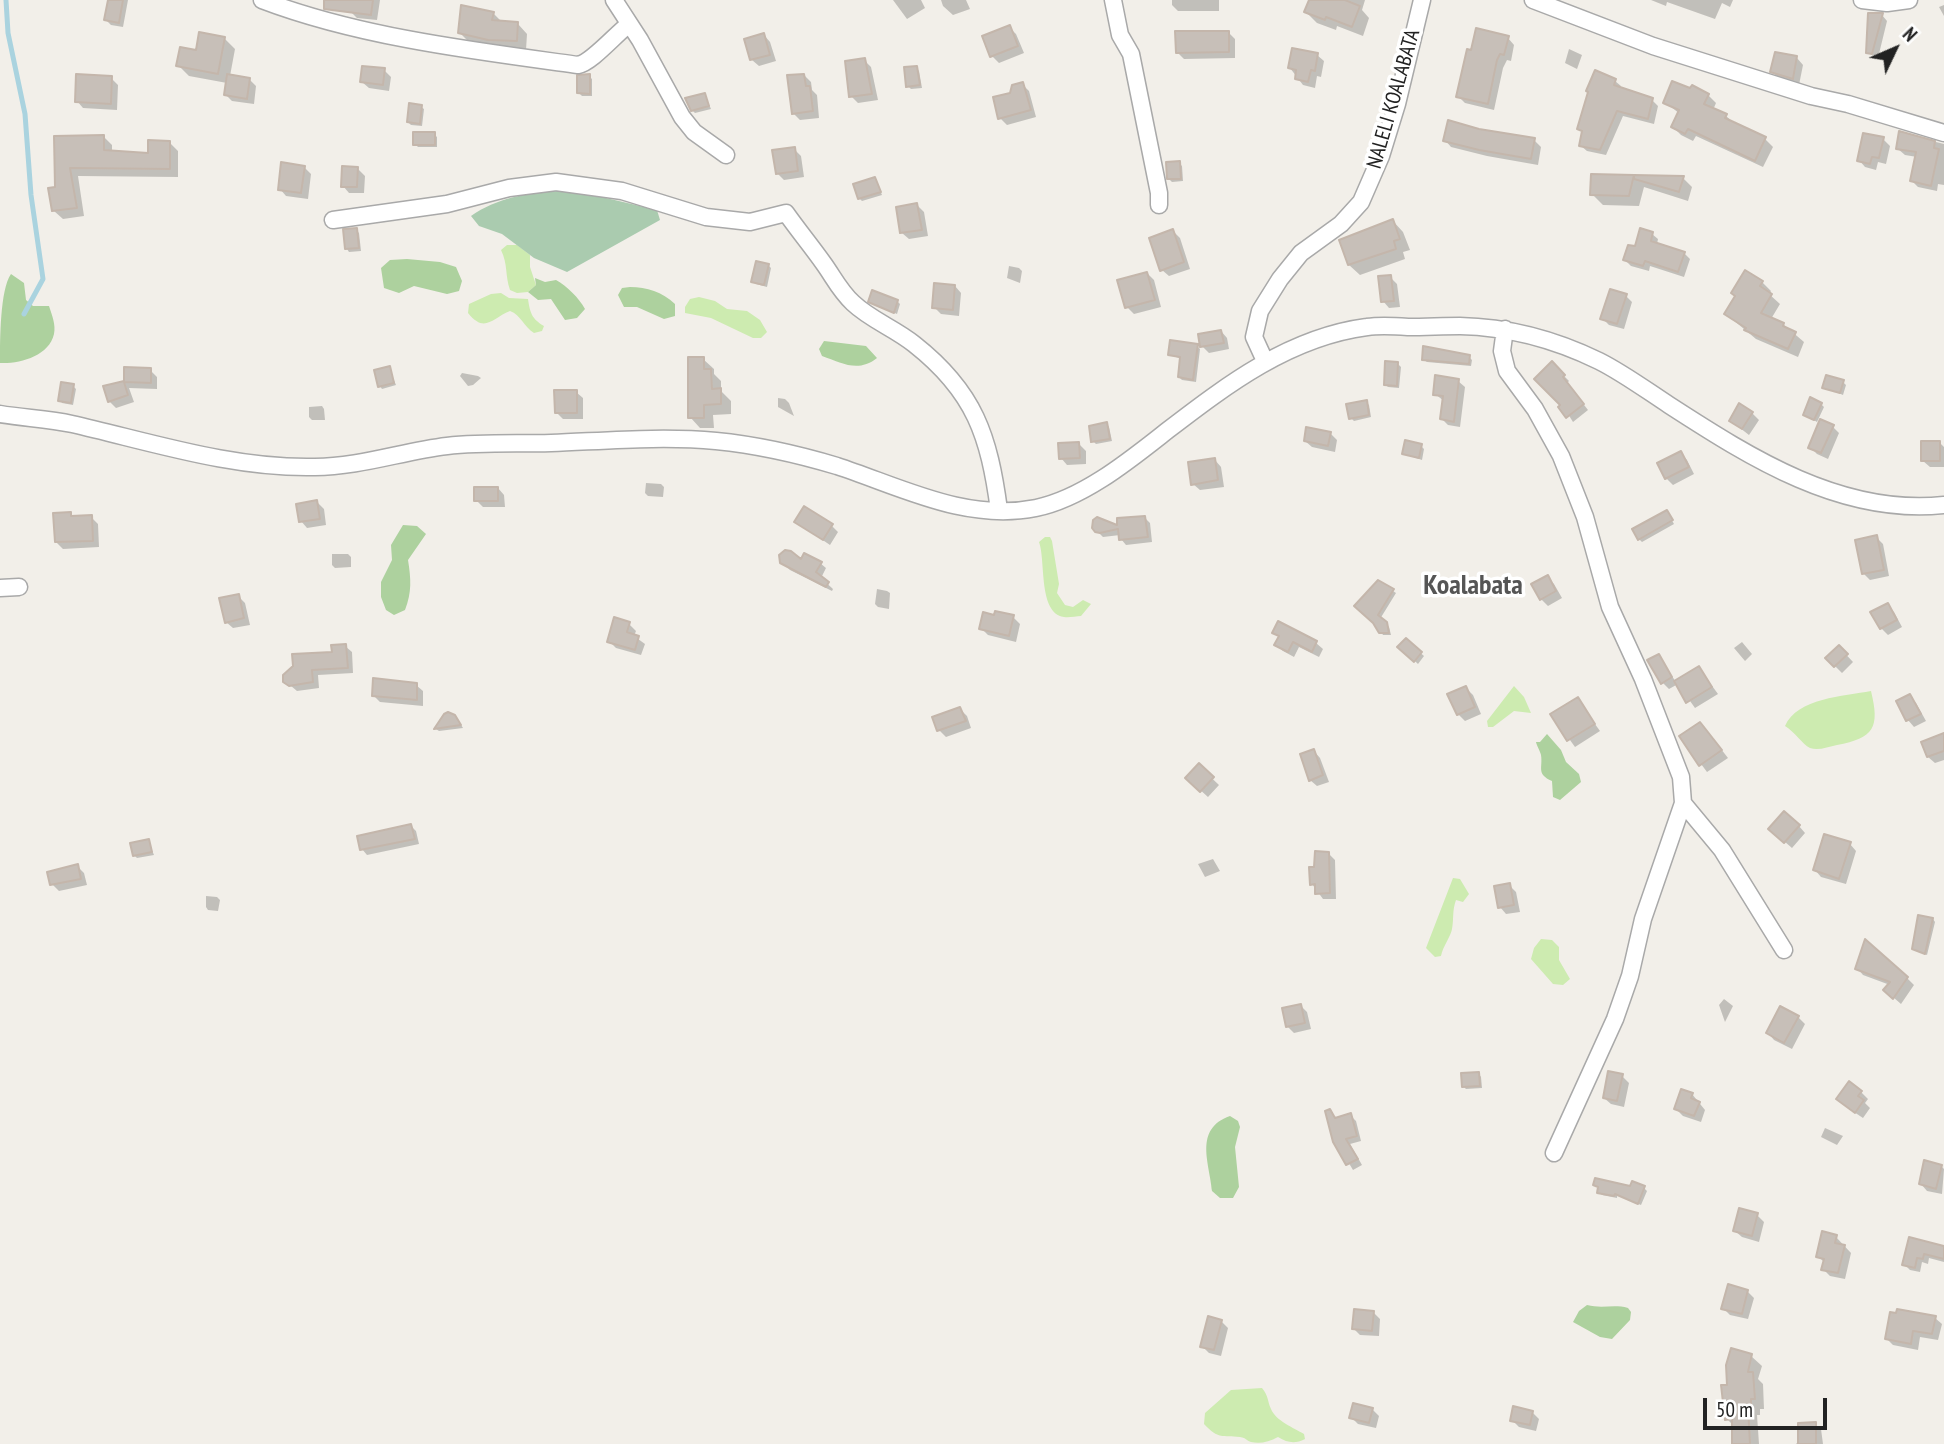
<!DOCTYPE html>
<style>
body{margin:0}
#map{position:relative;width:1944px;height:1444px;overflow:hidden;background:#f2efe9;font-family:"PT Sans Narrow",sans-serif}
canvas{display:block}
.north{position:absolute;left:1860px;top:14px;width:70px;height:70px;-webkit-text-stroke:5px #fff;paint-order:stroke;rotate:46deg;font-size:19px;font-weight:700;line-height:28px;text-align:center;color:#222}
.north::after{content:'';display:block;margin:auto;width:24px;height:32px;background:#222;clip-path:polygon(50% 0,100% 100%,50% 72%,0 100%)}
.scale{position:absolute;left:1703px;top:1398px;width:124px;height:32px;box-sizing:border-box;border:4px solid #222;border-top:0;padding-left:9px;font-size:21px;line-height:24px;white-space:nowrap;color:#222;-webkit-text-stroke:5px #fff;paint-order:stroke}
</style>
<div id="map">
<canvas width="1944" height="1444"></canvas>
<div class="north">N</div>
<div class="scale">50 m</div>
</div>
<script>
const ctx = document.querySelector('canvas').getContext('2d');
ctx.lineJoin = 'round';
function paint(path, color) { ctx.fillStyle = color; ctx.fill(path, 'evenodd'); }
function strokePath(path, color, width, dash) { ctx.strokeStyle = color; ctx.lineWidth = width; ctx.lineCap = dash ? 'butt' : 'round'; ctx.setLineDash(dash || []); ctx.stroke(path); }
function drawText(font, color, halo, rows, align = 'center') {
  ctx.font = font + ' "PT Sans Narrow",sans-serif'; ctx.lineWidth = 7; ctx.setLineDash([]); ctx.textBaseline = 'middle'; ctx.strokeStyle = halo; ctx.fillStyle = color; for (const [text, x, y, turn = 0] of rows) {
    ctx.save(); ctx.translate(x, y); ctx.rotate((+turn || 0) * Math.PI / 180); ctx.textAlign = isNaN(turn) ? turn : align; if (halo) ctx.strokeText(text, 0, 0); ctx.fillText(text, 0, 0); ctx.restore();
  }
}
const grass = new Path2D(`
 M507 245H517L530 255V267L536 285 528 292 517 293 510 290C505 276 508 264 501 250Z
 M501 293 509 298 528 299C530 313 532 319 544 326L542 331 534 333C524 327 521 315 510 311 492 318 485 334 468 313L469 304 491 294Z
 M699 297 715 301 727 309 747 311 760 320 767 332 761 338H753L711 318 685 313V307L690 299Z
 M1045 537H1050L1052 541 1059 584 1057 593 1065 605 1073 607 1083 600 1091 604 1081 616C1076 616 1069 618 1064 617 1038 613 1046 561 1039 542Z
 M1514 686 1524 697 1531 713 1514 711 1493 727H1488L1487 721Z
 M1871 691C1880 728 1874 738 1837 745 1828 747 1818 751 1810 748 1802 744 1795 732 1785 726 1797 698 1844 696 1871 691Z
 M1453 878 1460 879 1469 894 1463 902 1456 900C1452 911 1454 919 1452 929 1451 936 1443 946 1441 956L1435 957 1426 948Z
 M1541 939 1552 940 1559 947V960L1570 979 1563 985 1553 984 1531 959 1534 948Z
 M1262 1388C1269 1397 1267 1400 1271 1409 1276 1421 1294 1428 1304 1434L1305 1439C1295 1444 1288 1443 1278 1437 1269 1442 1260 1444 1251 1442 1245 1440 1247 1438 1240 1437 1222 1435 1219 1440 1204 1424L1205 1413 1231 1390Z`);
const forest = new Path2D(`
 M407 259 440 262 456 267 462 281 459 291 447 294 414 286 399 293 384 288 381 268 390 260Z
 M11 274 24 283 26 300 33 306H49C52 315 56 325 54 334 49 356 20 364 0 363 0 341 0 289 11 274Z
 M535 278 545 282 556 280C567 286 579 298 585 309L577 318 565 320 551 299 538 300 528 292 536 285Z
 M630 287C647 287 662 292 675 304V316L664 319 637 307H624L618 295 622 288Z
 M824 341 866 346 877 358C858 373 842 363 822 356L819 349Z
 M403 525 417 526 426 534 408 560C411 579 412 592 405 610L394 615 386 610 381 597V582L392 560 391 545Z
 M1547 734 1561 750 1566 762 1579 774 1581 782 1560 800 1553 797 1552 781C1536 774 1543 768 1541 755 1541 753 1536 744 1536 742H1540Z
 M1230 1116 1238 1121 1240 1127 1235 1147 1239 1187 1233 1198H1220L1212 1191C1210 1164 1193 1129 1230 1116Z
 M1587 1305C1602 1309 1614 1304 1628 1308L1631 1312 1630 1320 1612 1339 1600 1337 1573 1322 1579 1311Z`);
const cemetery = new Path2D(`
 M557 191 589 194 657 210 660 220 567 272 534 258 502 234 479 226 471 216C497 198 526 193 557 191Z`);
const shadow = new Path2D(`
 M110 0H128L123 27 111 25 106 20Z
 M351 0H380L377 20 357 18 350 11Z
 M893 0H921L925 8 907 19Z
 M941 0H966L970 9 953 15 943 6Z
 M1172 0H1219V11H1178L1172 5Z
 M1310 0H1365L1362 10 1369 18 1363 36 1337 26 1336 30 1317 23 1306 12Z
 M1651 0H1733L1730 7 1722 3 1715 19 1667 2 1666 6Z
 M1944 5V16L1939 7Z
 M493 13 503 23 518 24 527 34 526 50 470 43 460 33Z
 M1882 15 1887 21 1878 58 1868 52Z
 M1009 27 1016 34 1024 53 999 63 992 56 984 37Z
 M1228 32 1235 39V58L1184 59 1177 52Z
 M764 35 770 42 776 61 759 66 752 60Z
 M224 38 235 49 230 76 249 79 256 86 254 104 232 101 226 95 227 83 189 76 178 65Z
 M1508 38 1514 45 1511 61 1507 60 1503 68 1494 110 1465 103 1458 96 1472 52Z
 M1569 49 1582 55 1577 69 1565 63Z
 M1317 55 1324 61 1321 77 1317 76 1315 88 1303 85 1290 68Z
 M1797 58 1803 65 1799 85 1779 78 1772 72Z
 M864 60 871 67 878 100 858 103 851 96Z
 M916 68 919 71 922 88 911 89 908 86Z
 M384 70 391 77 389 91 369 88 362 82Z
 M804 75 811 82 812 90 817 95 819 118 800 120 793 113Z
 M589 76 592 79V96H582L579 93Z
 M111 78 118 85 117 110 83 108 77 101Z
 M1615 81 1621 86 1620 89 1652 100 1658 106 1654 124 1623 116 1606 155 1587 151 1581 146 1583 133 1579 129Z
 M1022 84 1029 91 1036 117 1007 125 1000 118 1012 94Z
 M705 95 711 109 695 113 692 110Z
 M1708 95 1716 103 1713 110 1726 116 1735 124 1765 139 1773 147 1763 167 1696 136 1693 141 1681 135 1673 127 1680 114 1665 102Z
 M421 107 424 109 422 126 411 125 408 122Z
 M1479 131 1534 140 1541 147 1538 165 1487 156 1451 147 1445 140Z
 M1900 133 1944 144V185L1938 184 1937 191 1918 187 1912 181 1917 157 1905 155 1898 149Z
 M434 134 437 137V147H418L415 144Z
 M103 136 112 145V152L150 155 169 142 178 151V177L78 176 84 216 63 219 54 211 57 188 56 138Z
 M1883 139 1890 146 1886 164 1878 162 1876 170 1865 167 1859 160Z
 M794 149 801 156 804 177 784 180 777 173Z
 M1179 163 1182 166 1183 181 1172 182 1169 179Z
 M304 167 311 174 308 199 286 196 280 189Z
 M358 169 365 176 364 193H349L343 186Z
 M1633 176 1635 178H1683L1692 187 1688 201 1644 187 1639 206 1603 205 1592 194Z
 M875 179 882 195 862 201 859 198Z
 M917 205 924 212 928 236 909 239 902 233Z
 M1393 221 1403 232 1410 250 1403 252 1405 259 1360 275 1349 265 1341 241Z
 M356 230 359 233 361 251 349 252 347 249Z
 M1173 231 1180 238 1190 269 1169 276 1162 270Z
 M1652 234 1658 239 1657 244 1684 253 1690 259 1684 277 1650 266 1649 271 1631 266 1625 260Z
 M768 265 771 268 767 287 756 284 753 282Z
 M1009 266 1019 268 1022 271 1020 283 1007 278Z
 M1147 273 1154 280 1161 307 1134 314 1127 307Z
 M1390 277 1397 284 1400 307 1389 308 1383 301Z
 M1762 282 1771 291 1769 294 1780 304 1771 319 1783 324 1804 342 1798 357 1756 339 1726 314 1737 296Z
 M955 286 961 293 959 316 941 314 934 307Z
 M1626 296 1632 302 1624 329 1609 325 1602 318Z
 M897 301 900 304 897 314 870 302Z
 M1221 331 1227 338 1229 349 1209 353 1202 346Z
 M1197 346 1200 349 1196 382 1182 380 1179 377 1182 359 1170 355Z
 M1469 357 1472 360 1471 366 1427 362 1424 360Z
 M703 359 714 369V374L721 381V391L731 401V414L713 415 714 428H700L690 417Z
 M1398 364 1401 367 1399 388 1388 387 1385 384Z
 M1552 364 1569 381 1567 383 1588 410 1573 422 1563 406Z
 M389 368 396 385 382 389 380 386Z
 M150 370 157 377V389L129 388 134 402 116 408 109 401 105 388 125 382Z
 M462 373 478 376 481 378 473 385 468 386 460 376Z
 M1458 381 1465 387 1460 427 1448 425 1441 418 1444 401 1435 394Z
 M1843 382 1846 385 1843 395 1824 387Z
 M73 386 76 389 73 405 62 403 60 400Z
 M576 392 583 398V419H563L556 412Z
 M778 398 785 399 789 403 794 416 778 407Z
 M1366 402 1369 405 1371 417 1354 421 1351 418Z
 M1821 404 1824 407 1817 422 1805 415Z
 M322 406 324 409 325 420H312L309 417V407Z
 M1752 413 1759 420 1749 435 1731 421Z
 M1107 424 1109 427 1112 441 1096 444 1093 441Z
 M1833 427 1839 433 1828 459 1817 454 1810 447Z
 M1330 433 1337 440 1335 452 1312 447 1305 441Z
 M1939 442 1944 447V467H1930L1923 461Z
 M1079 444 1086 451V464L1067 465 1061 458Z
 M1421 446 1424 449 1422 460 1404 454Z
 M1681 453 1687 460 1694 474 1673 485 1666 478Z
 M1215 460 1221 467 1224 487 1200 490 1193 484Z
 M646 483 661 484 664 487 663 497 648 496 645 493Z
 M498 488 504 495 505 507H483L476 500Z
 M317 502 324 509 326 525 307 528 301 521Z
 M70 514 74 518 91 517 98 524 99 547 63 549 56 542Z
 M1669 515 1674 524 1642 542 1639 539Z
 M1145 518 1150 523 1152 542 1126 545 1121 539 1120 535 1103 537 1093 527 1120 528Z
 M796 522 831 525 838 532 830 545Z
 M1876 537 1883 544 1889 576 1870 580 1863 573Z
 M332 554H348L351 557V567L335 568 332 565Z
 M801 562 820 563 826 568 821 578 833 589 832 591 790 570 784 564Z
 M1547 577 1554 584 1562 598 1548 606 1541 599Z
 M877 589 887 591 890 593 889 609 878 607 875 604Z
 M1393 591 1396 593 1380 619 1389 627 1391 635H1383L1375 622 1357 606Z
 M238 596 245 603 250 625 233 628 226 622Z
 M1887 605 1894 612 1902 627 1888 635 1881 628Z
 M1013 617 1020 624 1016 642 988 635 981 628Z
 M629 624 636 631 634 636 645 644 641 655 616 648 609 641Z
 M1279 624 1316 643 1323 649 1319 657 1299 647 1294 657 1283 651 1276 645 1280 638 1275 632Z
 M1408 642 1424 656 1418 664 1400 647Z
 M1742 642 1752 654 1745 661 1734 648Z
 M345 646 352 652 353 673 318 675 319 688 297 691 284 680Z
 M1839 647 1853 662 1842 673 1827 658Z
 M1658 656 1676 682 1699 668 1718 694 1695 708 1678 684 1669 689 1662 682Z
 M416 685 423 691V706L380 702 373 695Z
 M1466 688 1473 695 1481 714 1465 721 1458 714Z
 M1909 696 1916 703 1926 721 1914 727 1908 720Z
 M1577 699 1600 731 1575 747 1552 715Z
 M960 709 967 716 971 728 946 737 939 730Z
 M458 720 463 728 439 731 436 729Z
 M1707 731 1728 758 1707 772 1681 737Z
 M1944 735V760L1935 763 1928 757 1923 743Z
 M1314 751 1320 758 1329 782 1317 786 1310 780Z
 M1199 766 1219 785 1208 797 1187 778Z
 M411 826 416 831 419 844 367 855 362 849Z
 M1799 826 1805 833 1792 848 1777 835Z
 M148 841 154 855 137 858 134 855Z
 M1850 844 1856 851 1846 884 1821 877 1815 870Z
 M1329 854 1335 860 1336 899H1323L1312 884 1315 869Z
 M1213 859 1220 871 1205 877 1198 864Z
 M77 866 84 873 87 885 59 891 52 884Z
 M1509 885 1516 892 1520 912 1506 914 1500 907Z
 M206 896 217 897 220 900 218 911 208 910 206 907Z
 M1933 919 1935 922 1927 955 1914 949Z
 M1857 968 1907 978 1914 985 1901 1004 1885 990 1890 985 1863 975Z
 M1724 999 1733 1006 1725 1022 1719 1005Z
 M1301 1006 1307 1012 1311 1029 1294 1033 1287 1026Z
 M1798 1017 1805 1024 1792 1049 1774 1040 1768 1033Z
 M1479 1074 1481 1077 1482 1088 1466 1089 1463 1086Z
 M1622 1076 1629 1083 1624 1107 1611 1104 1604 1098Z
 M1861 1092 1868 1099 1865 1103 1870 1108 1863 1118 1845 1106Z
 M1692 1094 1705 1110 1701 1122 1683 1116 1676 1109Z
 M1329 1111 1336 1119 1350 1115 1356 1121 1361 1141 1350 1144 1362 1165 1353 1170 1335 1140Z
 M1825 1128 1843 1136 1837 1145 1821 1137Z
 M1941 1166 1944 1169 1942 1194 1927 1191 1921 1184Z
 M1595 1184 1644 1188 1647 1191 1641 1205 1617 1195V1198L1602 1195 1599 1192 1600 1188Z
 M1757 1215 1764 1222 1759 1242 1742 1237 1735 1231Z
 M1836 1237 1851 1253 1845 1279 1830 1276 1823 1269 1825 1263 1818 1256Z
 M1910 1239 1944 1248V1262L1929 1258 1928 1264 1922 1262 1920 1272 1910 1270 1904 1264Z
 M1747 1291 1754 1298 1748 1319 1730 1315 1723 1308Z
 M1373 1312 1380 1319 1379 1336 1360 1335 1353 1328Z
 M1935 1318 1942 1324 1938 1340 1920 1337 1918 1350 1893 1345 1887 1339Z
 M1221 1321 1228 1328 1221 1356 1209 1353 1202 1346Z
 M1751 1356 1762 1366 1758 1379 1763 1384 1764 1409H1760V1415H1757L1759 1444H1734V1426L1727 1419 1729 1386Z
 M1372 1409 1379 1416 1376 1428 1358 1424 1351 1417Z
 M1532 1412 1539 1419 1536 1431 1519 1427 1512 1420Z
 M1815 1424 1821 1429 1823 1444H1796Z`);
const stream = new Path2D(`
 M6 0 8 33 25 114 31 195 43 279 24 314`);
const building = new Path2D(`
 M108 0H123L119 23 104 20Z
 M324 0H373L371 15 324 9Z
 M1309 0H1345L1360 6 1352 27 1326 17 1325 20 1304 12Z
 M461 5 494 12 492 20 518 22 517 41 488 40 458 33Z
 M1868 13H1883L1872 54 1866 53Z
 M1010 25 1018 46 990 57 982 36Z
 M1476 28 1509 36 1504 55 1500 54 1497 60 1488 104 1456 97 1467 49 1471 50Z
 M1175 31H1229V52L1176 53Z
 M199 32 225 37 218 74 176 66 180 47 196 50Z
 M764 33 770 55 750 60 744 39Z
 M1292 48 1318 53 1315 71 1311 70 1308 82 1295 79 1296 70 1288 68Z
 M1775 52 1797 56 1793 79 1770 72Z
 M865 58 872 94 849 97 845 61Z
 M362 66 385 68 383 85 360 82Z
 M917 66 920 85 906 87 904 67Z
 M1595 70 1616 79 1614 85 1653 98 1648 119 1617 111 1600 150 1579 146 1582 131 1577 129 1588 92 1586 91Z
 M76 74 112 76 111 104 75 102Z
 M227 74 250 78 247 99 224 95Z
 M590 74V94L577 93V75Z
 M804 74 806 86H810L813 111 792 114 787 75Z
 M1672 81 1690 88 1692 85 1709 94 1704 104 1727 114 1725 118 1766 137 1755 161 1688 129 1685 134 1671 127 1679 110 1663 103Z
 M1023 82 1031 110 998 119 993 97 1010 93 1012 85Z
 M705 93 709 106 691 111 685 98Z
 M409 103 422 105 420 124 407 122Z
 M1448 120 1479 129 1535 138 1531 159 1479 150 1443 141Z
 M1899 131 1935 141 1934 148 1939 149 1931 186 1910 181 1916 152 1896 149Z
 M413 132H435V145H413Z
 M1863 133 1884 137 1879 158 1872 157 1870 164 1857 161Z
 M104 135V150L148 153V140L170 141V169L70 168 77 208 52 211 48 188 55 187 54 136Z
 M795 147 798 171 776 174 772 150Z
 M1180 161 1181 179H1167L1166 162Z
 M281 162 305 166 301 193 278 190Z
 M342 166 358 167 357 187H341Z
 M1591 174 1634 175 1629 196 1590 195Z
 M1634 175 1684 176 1679 192 1634 179Z
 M875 177 881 192 858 199 853 184Z
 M917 203 922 230 900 233 896 207Z
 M1393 219 1400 239 1394 241 1396 249 1348 265 1339 240Z
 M357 228 359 248 345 249 343 229Z
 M1640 228 1653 232 1651 241 1685 252 1678 272 1645 261 1643 266 1623 260 1628 245 1635 246Z
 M1173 229 1184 262 1160 271 1149 238Z
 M756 261 769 264 764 285 751 282Z
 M1745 270 1763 281 1760 286 1772 294 1761 313 1784 323 1783 326 1796 332 1788 349 1744 330 1746 328 1724 314 1735 296 1731 293Z
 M1147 272 1155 300 1125 308 1117 280Z
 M1391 275 1394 301 1381 302 1378 276Z
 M934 283 955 285 953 310 932 308Z
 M1610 289 1627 294 1617 324 1600 319Z
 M872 290 898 300 894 313 868 302Z
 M1221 330 1224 343 1200 347 1198 334Z
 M1170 340 1198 344 1193 380 1178 377 1180 357 1168 355Z
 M1423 346 1470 355 1469 364 1422 360Z
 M688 357H704V369H711L712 389 721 388V404L704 405V418H688Z
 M1385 361 1398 362 1397 386 1384 385Z
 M1552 361 1565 375 1563 377 1584 404 1566 418 1558 407 1560 405 1534 379Z
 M390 366 394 383 378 387 374 370Z
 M124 367 151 368V383L124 382 128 395 108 402 103 386 124 381Z
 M1435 375 1459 379 1454 422 1440 419 1443 396 1433 395Z
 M1826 375 1844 380 1840 393 1822 388Z
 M61 382 74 384 71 403 58 401Z
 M554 390H577V413H555Z
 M1810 397 1822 403 1814 420 1803 415Z
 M1367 400 1369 415 1349 419 1346 404Z
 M1739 403 1753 412 1742 429 1729 421Z
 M1820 419 1834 425 1821 453 1808 448Z
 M1107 422 1110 439 1091 442 1089 426Z
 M1306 427 1331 432 1328 446 1304 441Z
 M1405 440 1422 444 1419 458 1402 454Z
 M1921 441H1940V461H1921Z
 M1079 442 1080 458 1059 459 1058 443Z
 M1681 451 1689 467 1665 479 1657 463Z
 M1215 458 1218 480 1191 485 1188 462Z
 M474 487H498V501H474Z
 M317 500 320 519 299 522 296 504Z
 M804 506 833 524 823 540 794 522Z
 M1667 510 1673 520 1638 540 1632 529Z
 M71 512V516L92 515 93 541 55 542 53 513Z
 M1145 516 1148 537 1119 540 1118 529 1100 533 1095 532 1092 528 1093 520 1097 517 1117 525V518Z
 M1877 535 1884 570 1862 574 1855 540Z
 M785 550 791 551 801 559 804 553 822 562 816 572 829 582 826 587 780 563 779 555Z
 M1548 575 1556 591 1540 600 1531 584Z
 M1378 580 1394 589 1378 615 1387 622 1389 633H1379L1373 623 1354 606Z
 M239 594 244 618 225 623 219 598Z
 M1888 603 1897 620 1880 629 1870 612Z
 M995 611 1014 615 1009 636 979 629 983 612 994 615Z
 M614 617 630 622 627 632 639 636 635 650 607 642Z
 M1278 621 1317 641 1312 652 1293 642 1288 652 1274 645 1279 636 1272 633Z
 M1406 638 1422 652 1414 662 1397 647Z
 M346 644 348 668 312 670 313 682 289 686 283 682V675L293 666 292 654 332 652 331 645Z
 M1839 645 1848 654 1834 667 1825 658Z
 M1659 654 1672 677 1661 684 1647 660Z
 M1699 666 1712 687 1686 703 1674 681Z
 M373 678 417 683V700L372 696Z
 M1466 686 1475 707 1457 715 1447 694Z
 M1910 694 1921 714 1906 721 1896 701Z
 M1578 697 1595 724 1567 741 1550 714Z
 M960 707 966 721 937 731 932 717Z
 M448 712 455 715 461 725 434 729 444 714Z
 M1700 722 1722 750 1699 766 1679 736Z
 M1944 733V751L1927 757 1921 742Z
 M1314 749 1323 775 1309 781 1300 754Z
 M1199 763 1214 777 1200 792 1185 778Z
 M1784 811 1800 825 1784 843 1768 829Z
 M411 824 415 839 360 850 357 836Z
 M1824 834 1851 842 1839 879 1813 870Z
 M149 839 152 852 133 856 130 843Z
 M1315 851 1329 852 1330 893 1315 894V884L1310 885 1309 867H1314Z
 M78 864 81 879 50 885 47 872Z
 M1510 883 1514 905 1498 908 1494 886Z
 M1918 915 1933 918 1925 954 1912 949Z
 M1865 939 1908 977 1893 999 1883 990 1890 982 1855 969Z
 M1301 1004 1305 1023 1286 1027 1282 1008Z
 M1780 1006 1799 1016 1784 1043 1766 1033Z
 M1608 1071 1623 1074 1617 1101 1603 1098Z
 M1479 1072 1480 1086 1462 1087 1461 1073Z
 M1849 1081 1862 1091 1858 1096 1864 1100 1855 1113 1836 1099Z
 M1681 1089 1693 1093 1691 1098 1700 1102 1694 1116 1674 1109Z
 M1330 1109 1335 1118 1351 1113 1357 1136 1346 1139 1358 1159 1346 1165 1333 1142 1325 1111Z
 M1924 1160 1942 1165 1936 1189 1919 1184Z
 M1595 1178 1630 1186 1632 1181 1645 1186 1638 1204 1615 1194 1614 1196 1597 1193 1598 1187 1593 1185Z
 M1739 1208 1758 1213 1752 1236 1733 1231Z
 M1822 1231 1837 1235 1835 1243 1845 1245 1838 1273 1821 1270 1824 1259 1816 1257Z
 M1909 1237 1944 1246V1259L1924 1254 1923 1259 1917 1258 1915 1268 1902 1265Z
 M1728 1284 1748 1290 1742 1314 1721 1309Z
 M1354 1309 1374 1311 1372 1331 1352 1329Z
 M1897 1309 1936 1316 1932 1334 1913 1331 1911 1344 1885 1339 1890 1312 1896 1313Z
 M1208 1316 1222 1320 1214 1350 1200 1347Z
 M1731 1348 1752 1354 1748 1372H1753L1755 1399H1751V1405H1748L1750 1444H1732V1419L1725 1420 1721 1385H1727L1726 1365Z
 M1353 1403 1373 1408 1369 1423 1349 1418Z
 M1513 1406 1533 1411 1530 1425 1510 1421Z
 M1816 1422V1444H1798V1423Z`);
const minor = new Path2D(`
 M262 0C359 37 475 51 578 65 591 63 615 35 628 25
 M614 0 640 40 682 117 694 132 726 155
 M1113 0 1120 35 1131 54 1159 193V205
 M1533 0 1653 46 1811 96 1848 104 1944 133
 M1862 0 1887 3 1909 0
 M333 220 447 204 509 188 556 182 622 191 706 217 750 222 786 213C798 230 812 247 824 264 834 278 840 291 853 303 871 320 894 328 914 344 975 392 989 436 999 510
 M1505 329 1502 351 1507 371 1535 409 1561 456 1585 517 1610 607 1643 679 1681 777 1683 803 1643 919 1630 976 1615 1019 1554 1153
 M1265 361 1254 337 1260 311 1280 279 1301 253 1341 224 1361 202 1381 156 1397 104 1422 0
 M0 414C24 418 48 419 72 424 151 442 233 469 315 467 359 467 404 451 447 446 481 442 517 444 551 443 605 441 661 436 716 441 757 445 797 454 837 466 901 487 966 522 1036 508 1084 498 1131 459 1168 430 1228 384 1290 337 1367 327 1380 325 1395 326 1408 327 1426 327 1443 326 1460 326 1508 327 1556 340 1599 361 1623 373 1646 390 1669 405 1751 458 1842 516 1944 505
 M0 588 19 587
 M1683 803 1722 850 1784 950`);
const streetNames = [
 ["NALELI KOALABATA",1394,99,-74]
];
const districtNames = [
 ["Koalabata",1473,586]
];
paint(grass, '#cdebb0');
paint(forest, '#add19e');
paint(cemetery, '#aacbaf');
paint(shadow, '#0003');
strokePath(stream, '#aad3df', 5);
paint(building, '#c7bfb8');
strokePath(building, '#c4b6ab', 2);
strokePath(minor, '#a9a9a9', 19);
strokePath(minor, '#fff', 16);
drawText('21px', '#222', '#fff', streetNames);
drawText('bold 28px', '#555', '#fff', districtNames);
</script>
